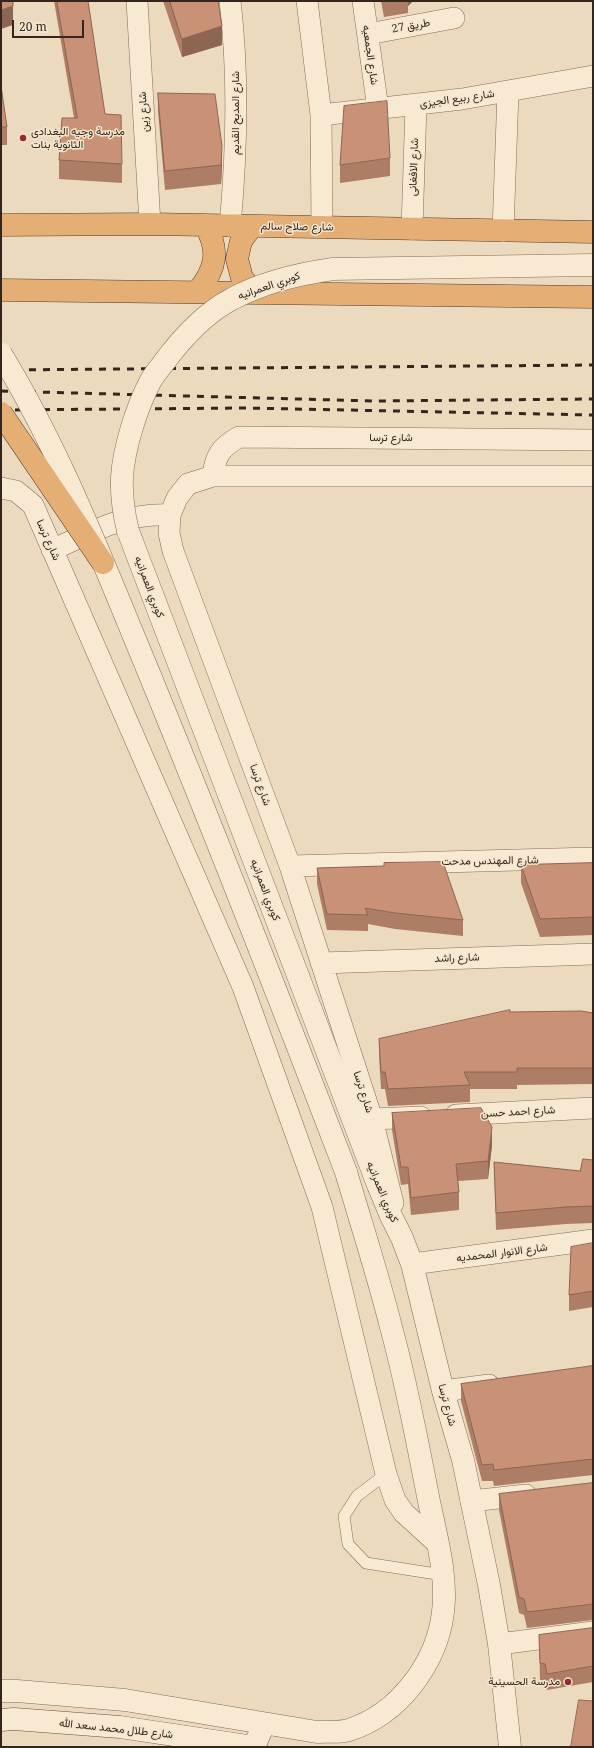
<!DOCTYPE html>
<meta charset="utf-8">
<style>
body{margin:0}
#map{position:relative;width:594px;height:1748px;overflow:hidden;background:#ecdabf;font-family:"Noto Serif",serif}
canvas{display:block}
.frame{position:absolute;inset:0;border:2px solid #34261c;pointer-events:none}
.scale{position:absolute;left:12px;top:20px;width:72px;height:18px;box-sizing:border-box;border:2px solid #34261c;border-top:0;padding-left:5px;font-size:12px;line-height:14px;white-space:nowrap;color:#34261c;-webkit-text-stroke:3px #f4e6ce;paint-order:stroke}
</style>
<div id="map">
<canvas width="594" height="1748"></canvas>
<div class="frame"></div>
<div class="scale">20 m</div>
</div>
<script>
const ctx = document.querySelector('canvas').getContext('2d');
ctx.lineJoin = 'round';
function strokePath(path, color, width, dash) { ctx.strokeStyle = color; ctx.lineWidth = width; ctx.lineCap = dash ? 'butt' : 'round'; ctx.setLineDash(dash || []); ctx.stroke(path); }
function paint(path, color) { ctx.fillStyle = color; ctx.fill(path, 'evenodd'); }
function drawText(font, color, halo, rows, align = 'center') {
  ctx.font = font + ' "Noto Serif",Vazirmatn,serif'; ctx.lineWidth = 3; ctx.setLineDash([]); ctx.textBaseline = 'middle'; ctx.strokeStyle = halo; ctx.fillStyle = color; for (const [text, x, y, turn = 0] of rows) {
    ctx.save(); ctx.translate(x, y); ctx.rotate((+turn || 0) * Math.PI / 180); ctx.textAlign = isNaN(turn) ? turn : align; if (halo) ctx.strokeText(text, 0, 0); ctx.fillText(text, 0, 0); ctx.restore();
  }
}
const service = new Path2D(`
 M386 1474 357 1496 344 1516 348 1544 366 1563 443 1575`);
const minor = new Path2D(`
 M137 1 150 224
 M307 1 321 115 322 227
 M363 1 378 109
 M368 34 454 18
 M321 115 462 99 593 76
 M230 226C237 150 239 76 230 1
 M412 229 416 105
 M503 231 508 92
 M213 476C215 456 221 447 239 437L593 440
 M1 488 16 491 33 505 243 987 322 1207 386 1474 395 1500 404 1513 437 1543
 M52 550C92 532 126 512 170 515
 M290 866 593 858
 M321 963 593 954
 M456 1115 593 1108
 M372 1119 421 1117
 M393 1203 372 1119 290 866 173 551 169 533 170 515 177 498 188 484 213 476H593
 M412 1264 593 1240
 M443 1391 489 1385
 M471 1501 526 1495
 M499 1644 593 1632`);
const tertiary = new Path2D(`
 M128 531 378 1185 391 1216 402 1238 412 1264 443 1391 463 1460 489 1585 499 1644 510 1747
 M1 1691H17L125 1700 317 1732C327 1731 340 1733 349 1730 399 1714 437 1663 443 1612 448 1572 434 1530 427 1491 416 1436 406 1381 391 1327 378 1275 361 1223 346 1172`);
const secondary = new Path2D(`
 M1 1720 14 1719 120 1727 254 1747
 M254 1747 264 1724`);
const trunk = new Path2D(`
 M1 225 150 224 593 232
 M252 226 241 241 237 259 242 278 254 292
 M1 290 593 297
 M198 291C216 269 220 250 205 225`);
const rail = new Path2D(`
 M1 370 593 365
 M1 391 374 401 593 399
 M1 410 246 408 593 415`);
const tertiaryBridge = new Path2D(`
 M1 354C62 454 104 565 149 673 217 839 282 1005 346 1172
 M128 531C124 514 121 496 122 477 124 448 136 409 150 382 153 376 158 370 162 365 181 339 203 314 232 299 263 282 298 274 333 269L593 265`);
const trunkBridge = new Path2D(`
 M1 413 103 563`);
const wall = new Path2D(`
 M54 1H88L105 114 122 164V183L59 179V160L74 118Z
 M163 1H218L222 45 182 57Z
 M381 1H413L408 6V13L384 17Z
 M1 86 7 127V145H1Z
 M158 93 222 165 221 184 165 190 158 111Z
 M390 158V176L340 183V165Z
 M593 863V935L540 937 521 883V865Z
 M317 868 463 920V936L395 929 368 924V931L327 930 317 884Z
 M510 1012 593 1013V1084L517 1085V1089H470V1102L388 1106 385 1089H381L379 1055V1039Z
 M392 1113 492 1145 488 1179 458 1181 459 1192V1210L411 1215 408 1184 401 1185 392 1130Z
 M593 1160V1223L566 1224 496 1230 494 1162 580 1171Z
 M593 1243V1307L569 1311V1295Z
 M593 1366V1475L494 1486 493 1481H482L461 1401V1384Z
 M593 1483V1620L527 1628 524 1615 519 1613 499 1510V1494Z
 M593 1628V1682L547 1690 545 1680H540L539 1635Z`);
const shadedWall = new Path2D(`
 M408 1H413L408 6Z
 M13 6V25L1 29V10Z
 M222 26V45L182 57V39Z
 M222 146V165L221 184V165Z
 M492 1127V1145L488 1179V1161Z`);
const building = new Path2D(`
 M1 1H13V6L1 10Z
 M57 1H88L105 114 121 115 122 164 59 160 62 118H77Z
 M170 1H218L222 26 182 39Z
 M1 86 7 127H1Z
 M158 93 215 94 222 146 221 165 165 171Z
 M387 101 390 158 340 165 344 106Z
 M443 862 463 920 395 913 365 908 368 915 327 914 317 868 384 866V863Z
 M593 863V917L540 919 521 865Z
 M510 1010V1012L581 1011 593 1013V1068H517V1072H464L470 1085 388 1089 385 1072H381L379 1039Z
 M481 1108 492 1127 488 1161 456 1164 459 1192 411 1198 408 1167H401L392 1113Z
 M583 1159 593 1160V1206L566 1207 496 1213 494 1162 580 1171Z
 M593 1243V1291L569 1295 571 1247Z
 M593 1366V1459L494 1470 493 1464 482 1465 461 1384Z
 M593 1483V1604L527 1612 524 1599 519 1597 499 1494Z
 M593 1628V1666L547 1674 545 1664 540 1663 539 1635Z
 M579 1700 593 1701V1747H571Z`);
const markers = [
 [23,138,4,"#912a35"],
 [568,1682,4,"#912a35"]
];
const streetNames = [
 ["طريق 27",411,26,-10],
 ["شارع الجمعيه",370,55,82],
 ["شارع ربيع الجيزى",457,99,-8],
 ["شارع زين",144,112,-94],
 ["شارع المدبح القديم",236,113,-90],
 ["شارع الافغانى",414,167,-88],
 ["شارع صلاح سالم",297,227,1],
 ["كوبري العمرانيه",269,286,-19],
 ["شارع ترسا",391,438],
 ["شارع ترسا",48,540,66],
 ["كوبري العمرانيه",149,587,69],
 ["شارع ترسا",260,785,70],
 ["شارع المهندس مدحت",490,861,-1],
 ["كوبري العمرانيه",265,890,69],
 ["شارع راشد",457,958,-2],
 ["شارع ترسا",363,1092,72],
 ["شارع احمد حسن",518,1112,-3],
 ["كوبري العمرانيه",382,1192,67],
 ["شارع الانوار المحمديه",502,1253,-7],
 ["شارع ترسا",447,1405,75],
 ["شارع طلال محمد سعد الله",116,1729,6]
];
const poiNames = [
 ["مدرسة وجيه البغدادى",31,132],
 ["الثانوية بنات",31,145],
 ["مدرسة الحسينية",560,1682,"right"]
];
strokePath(service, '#846b58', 12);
strokePath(minor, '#846b58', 22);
strokePath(tertiary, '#846b58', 23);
strokePath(secondary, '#664d3c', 23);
strokePath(trunk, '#523a2d', 23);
strokePath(service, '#f7e9d2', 11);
strokePath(minor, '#f7e9d2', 21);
strokePath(tertiary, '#f7e9d2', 22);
strokePath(secondary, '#f7e9d2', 22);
strokePath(trunk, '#e4ae74', 22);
strokePath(rail, '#34261c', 3, [7, 7]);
strokePath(tertiaryBridge, '#846b58', 23, []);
strokePath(trunkBridge, '#523a2d', 23, []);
strokePath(tertiaryBridge, '#f7e9d2', 22);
strokePath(trunkBridge, '#e4ae74', 22);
paint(wall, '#ad7d65');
paint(shadedWall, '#8d6653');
paint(building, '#c99176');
strokePath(building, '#8d6653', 1);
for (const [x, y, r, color] of markers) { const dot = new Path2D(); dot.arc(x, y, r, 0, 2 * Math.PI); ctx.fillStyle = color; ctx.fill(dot); strokePath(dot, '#f4e6ce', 1.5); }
drawText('11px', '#34261c', '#f4e6ce', streetNames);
drawText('11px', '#34261c', '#f4e6ce', poiNames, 'left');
</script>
